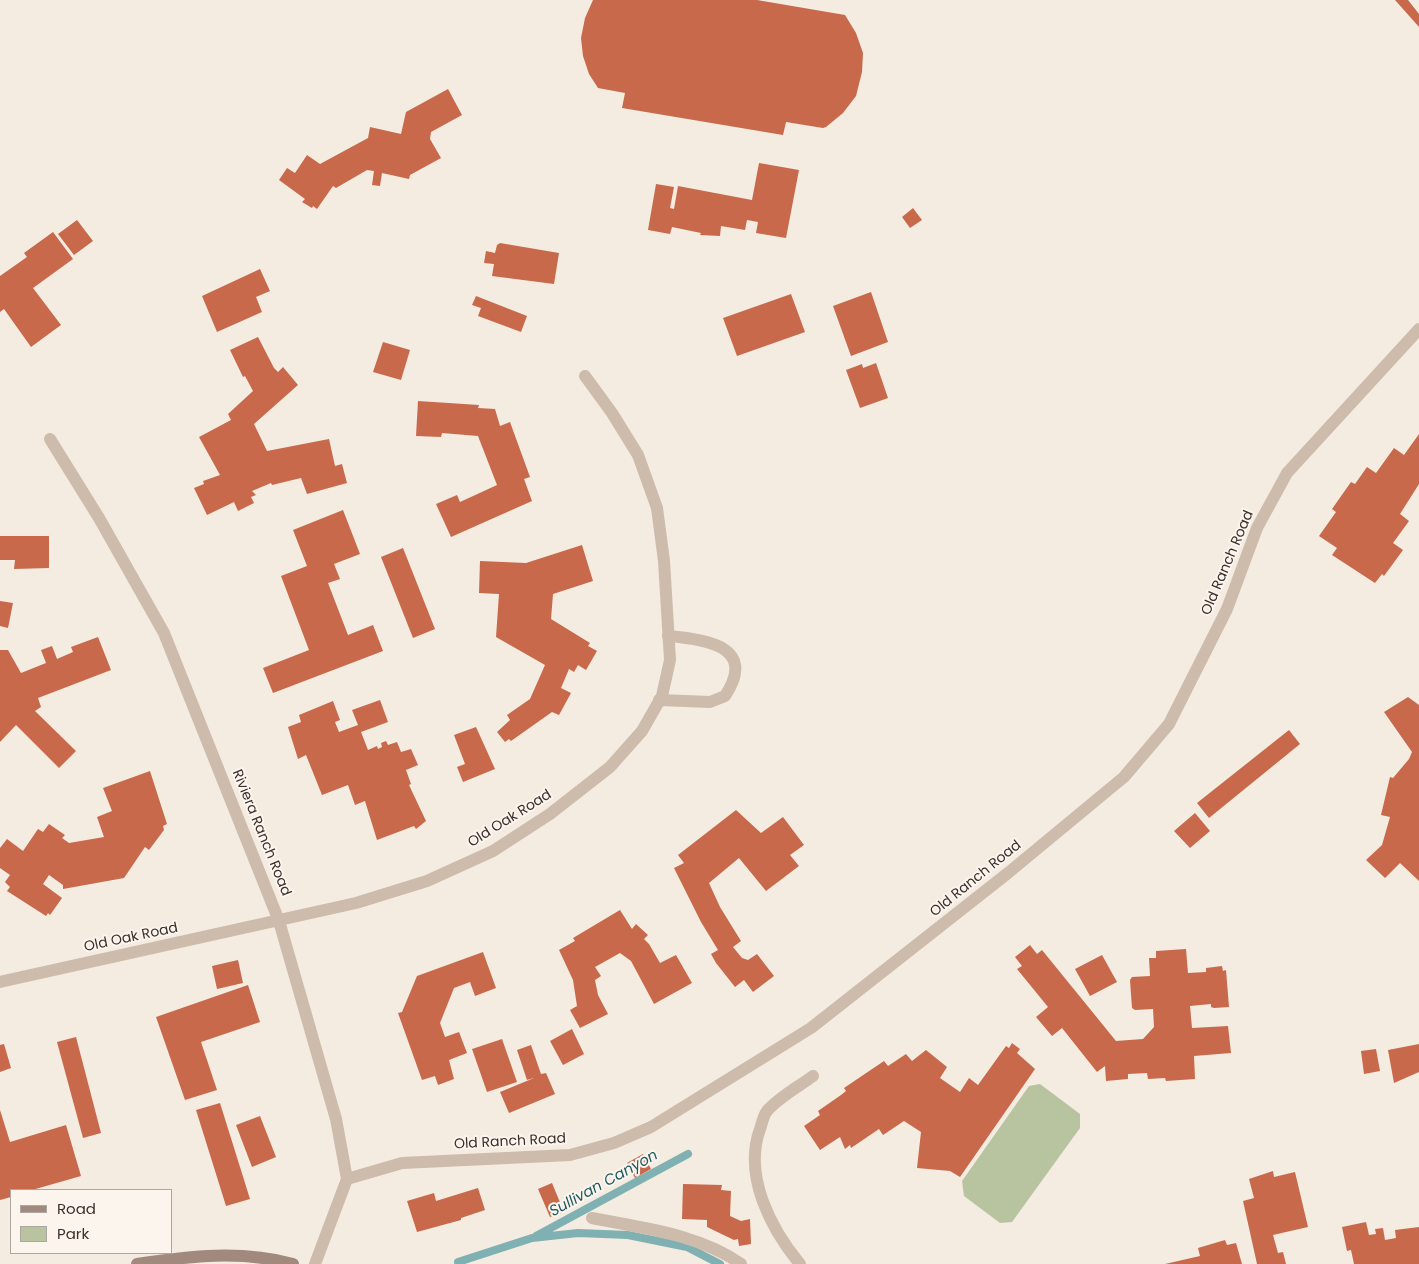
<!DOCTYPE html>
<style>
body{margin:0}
#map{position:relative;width:1419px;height:1264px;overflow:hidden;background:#f4ebe1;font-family:Poppins,sans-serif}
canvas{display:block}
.legend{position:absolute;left:10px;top:1189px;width:162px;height:65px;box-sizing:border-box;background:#fbf5ee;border:1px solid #aea6a0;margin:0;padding:6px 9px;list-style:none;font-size:15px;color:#3b302b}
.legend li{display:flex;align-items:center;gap:10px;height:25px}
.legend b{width:25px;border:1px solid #aea6a0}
</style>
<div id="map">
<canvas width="1419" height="1264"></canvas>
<ul class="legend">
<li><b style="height:6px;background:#a18a7d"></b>Road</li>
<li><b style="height:14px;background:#b8c4a0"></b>Park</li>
</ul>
</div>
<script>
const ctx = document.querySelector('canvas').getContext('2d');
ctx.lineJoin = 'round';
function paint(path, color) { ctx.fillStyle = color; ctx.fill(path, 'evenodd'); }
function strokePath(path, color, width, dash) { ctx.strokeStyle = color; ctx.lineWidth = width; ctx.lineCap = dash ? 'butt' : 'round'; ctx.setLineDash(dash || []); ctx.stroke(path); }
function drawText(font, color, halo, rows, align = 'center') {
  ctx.font = font + ' Poppins,sans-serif'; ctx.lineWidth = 4; ctx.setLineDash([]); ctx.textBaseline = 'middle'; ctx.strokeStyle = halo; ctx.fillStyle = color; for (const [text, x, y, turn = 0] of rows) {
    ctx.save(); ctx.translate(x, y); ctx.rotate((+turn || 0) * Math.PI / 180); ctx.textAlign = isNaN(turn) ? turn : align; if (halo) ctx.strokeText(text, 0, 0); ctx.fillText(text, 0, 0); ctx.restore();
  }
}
const green = new Path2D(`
 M1040 1084 1080 1114V1128L1012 1222 1000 1223 964 1196 962 1181 1029 1086Z`);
const stream = new Path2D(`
 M536 1236 688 1154
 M458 1262 532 1238 578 1233 628 1235 687 1247 720 1264`);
const building = new Path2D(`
 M593 0H757L845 15 856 33 863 53 862 72 856 96 843 113 826 127 823 128 786 122 783 135 622 108 625 93 598 88 589 74 583 56 581 38 585 18Z
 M1395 0H1408L1419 14V27Z
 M448 89 462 115 431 132 430 139 441 158 410 175 409 179 382 173 380 186 372 185 374 171 367 170 336 188 333 186 317 209 313 206 312 208 302 202 305 199 279 180 287 168 295 173 307 155 320 164 368 138 370 127 401 134 406 112Z
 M759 163 799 170 786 238 756 233 758 222 747 220 745 230 721 226 720 236 700 235 701 233 672 227 670 234 648 230 656 184 674 187 670 208 674 209 678 186 752 200Z
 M913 208 922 220 910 228 902 217Z
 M77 220 93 241 74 255 58 234Z
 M53 232 73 259 33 288 61 325 31 347 4 309 0 312V276L27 257 24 253Z
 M500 243 559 253 554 284 492 276 494 264 484 263 486 251 495 253 497 245Z
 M260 269 270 291 256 297 262 312 217 332 202 296Z
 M871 292 888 342 851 356 833 306Z
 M791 294 805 332 737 356 723 318Z
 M476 296 527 316 521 332 478 316 481 308 472 305Z
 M258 337 274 368 278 372 283 367 298 385 254 424 267 451 329 439 335 466 342 464 347 483 307 494 301 478 272 485 271 483 252 491 256 495 251 497 254 503 238 511 234 502 207 515 194 488 204 484 203 481 220 475 199 437 231 420 228 414 253 391 245 376 243 377 230 350Z
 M383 342 410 350 401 380 373 372Z
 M876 363 888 398 860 408 846 370 862 364 863 368Z
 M418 401 479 405 478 408 495 409 500 426 510 422 530 477 524 479 532 501 451 537 436 504 457 495 460 502 497 485 478 436 442 433 441 437 416 436Z
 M1419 434V484L1400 514 1409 521 1393 543 1403 550 1384 576 1382 574 1375 583 1332 555 1337 548 1319 536 1336 512 1332 509 1351 482 1355 484 1367 467 1376 473 1394 448 1404 455Z
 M343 510 360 554 334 564 340 579 328 583 348 635 373 625 383 651 273 693 263 668 309 650 281 576 307 566 293 530Z
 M0 536H49V568L14 569 15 560H0Z
 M582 545 593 581 553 594 551 619 590 643 588 646 597 651 586 670 578 665 574 672 569 669 561 688 571 693 559 715 552 712 511 741 509 739 505 742 497 732 510 720 507 715 530 699 545 665 496 637 499 594 479 593 480 561 526 563Z
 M403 548 435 629 413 638 381 557Z
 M0 601 13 603 8 628 0 626Z
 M98 637 111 670 38 698 41 707 35 711 76 751 59 768 16 725 0 742V650H8L21 673 46 663 41 650 52 646 57 659 73 652 71 647Z
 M1408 697 1419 705V881L1400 863 1385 878 1366 860 1382 845 1390 817 1381 815 1390 777 1393 778 1409 759 1412 752 1384 712Z
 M380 700 388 722 361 732 368 750 377 746 378 749 382 747 381 743 386 741 388 745 397 742 401 752 411 749 418 765 406 770 411 784 409 785 426 821 416 829 414 826 377 840 365 801 355 805 348 785 322 795 306 755 298 759 288 727 301 722 299 715 333 701 340 720 335 722 339 732 358 725 352 710Z
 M476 727 495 769 463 782 457 767 465 764 454 735Z
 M1289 730 1300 744 1209 818 1197 803Z
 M150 771 167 824 163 826 164 830 149 850 145 847 124 878 63 889V885L49 875 43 884 62 898 50 915 48 913 46 916 7 891 10 887 5 882 10 875 0 868V848L7 839 23 851 38 829 43 832 49 824 65 835 62 838 69 843 104 837 97 817 112 811 103 788Z
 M736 810 761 833 783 817 804 845 790 855 799 866 766 891 739 858 709 883 720 907 741 941 733 947 742 958 748 960 757 954 774 976 753 992 744 980 735 987 716 963 711 954 718 950 701 922 674 868 684 863 678 855Z
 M1195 813 1210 831 1190 848 1174 831Z
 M620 910 632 929 636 924 648 935 644 939 649 944 660 963 676 955 692 983 654 1004 631 961 620 953 595 967 601 976 595 980 598 995 608 1014 580 1028 570 1010 577 1006 573 980 559 950 575 941 573 938Z
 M1030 945 1037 954 1042 950 1116 1041 1143 1039 1154 1027 1153 1009 1135 1010 1132 1008 1130 980 1132 977 1150 976 1149 958H1156V951L1186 949 1188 973 1206 972V968L1222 966 1223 971 1226 970 1229 1007 1214 1008 1211 1007V1004L1190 1006 1192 1028 1228 1026 1231 1053 1194 1056 1195 1079 1166 1081 1165 1078 1148 1079 1147 1073 1128 1074V1079L1106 1081 1105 1066 1097 1072 1062 1028 1052 1036 1036 1017 1048 1007 1017 969 1022 966 1015 957Z
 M483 952 496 988 475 996 470 982 454 988 440 1023 445 1037 459 1032 467 1053 449 1060 454 1079 438 1085 435 1076 422 1080 398 1013 402 1012 417 976Z
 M1102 955 1117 982 1090 996 1075 969Z
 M238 960 243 983 217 989 212 966Z
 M248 985 260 1022 201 1042 217 1090 185 1100 156 1017Z
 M572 1029 584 1054 563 1065 550 1041Z
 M76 1037 101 1133 83 1138 57 1042Z
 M502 1039 517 1082 487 1092 472 1049Z
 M1012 1043 1020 1049 1017 1053 1035 1069 960 1177 950 1171 917 1168 921 1132 904 1121 883 1135 879 1129 851 1148 850 1145 845 1149 840 1137 820 1150 804 1126 820 1115 818 1111 841 1095 846 1091 844 1088 884 1061 888 1066 906 1054 912 1061 926 1050 947 1067 940 1078 960 1092 969 1078 978 1085 1006 1046 1009 1048Z
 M4 1044 11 1068 0 1072V1045Z
 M1419 1044V1072L1394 1083 1388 1050Z
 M531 1045 541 1074 546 1073 555 1094 509 1113 500 1092 534 1078 527 1080 517 1050Z
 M1376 1049 1380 1071 1364 1074 1361 1051Z
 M220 1103 250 1199 226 1206 196 1110Z
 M0 1110 10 1142 66 1125 81 1176 32 1190H11V1197L0 1200Z
 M260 1116 276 1157 252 1167 236 1125Z
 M643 1154 651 1169 635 1178 627 1163Z
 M1273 1171 1274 1177 1295 1172 1308 1227 1273 1235 1278 1253 1283 1252 1286 1264H1257L1243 1201 1254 1198 1249 1179Z
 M552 1183 564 1212 550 1217 538 1189Z
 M683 1184 722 1185 721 1190 731 1191 730 1216 741 1221 750 1219 751 1244 739 1246 738 1239 734 1240 707 1227V1220L682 1219Z
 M478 1188 485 1210 461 1218V1220L417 1232 407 1201 434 1193 436 1201Z
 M1366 1222 1369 1235 1376 1234 1375 1229 1383 1228 1385 1240 1396 1238 1395 1230 1419 1227V1264H1354L1351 1250 1347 1251 1342 1227Z
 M1225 1240 1227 1245 1236 1243 1242 1264H1165L1200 1256 1198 1248Z`);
const service = new Path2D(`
 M659 700 710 702 725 696C758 646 705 639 668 636
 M592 1218C642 1228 699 1234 741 1264
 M800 1264C771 1229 743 1176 760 1129 762 1124 763 1116 767 1111 778 1098 798 1087 813 1076`);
const minor = new Path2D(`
 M50 439 99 518 164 633 279 921 336 1119 347 1179 315 1264
 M0 982 356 903 427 881 493 851 550 814 610 767 642 731 662 696 670 660 664 561 657 508 638 455 612 413 585 376
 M347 1179 402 1163 570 1155 614 1143 651 1127 811 1028 1008 873 1124 777 1169 724 1227 609 1257 528 1287 473 1419 329`);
const secondary = new Path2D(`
 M137 1264C190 1256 241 1250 293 1264`);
const streetNames = [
 ["Old Ranch Road",1228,563,-67],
 ["Old Oak Road",510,819,-32],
 ["Riviera Ranch Road",261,833,68],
 ["Old Ranch Road",976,879,-39],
 ["Old Oak Road",131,938,-12],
 ["Old Ranch Road",510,1142,-3]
];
const waterNames = [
 ["Sullivan Canyon",604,1184,-29]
];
paint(green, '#b8c4a0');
strokePath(stream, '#7fb0b2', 8);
paint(building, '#c8694b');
strokePath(service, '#cdbbac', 12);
strokePath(minor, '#cdbbac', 12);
strokePath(secondary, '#a18a7d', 12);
drawText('14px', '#3b302b', '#fbf5ee', streetNames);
drawText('italic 15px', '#1f5a5e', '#fbf5ee', waterNames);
</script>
